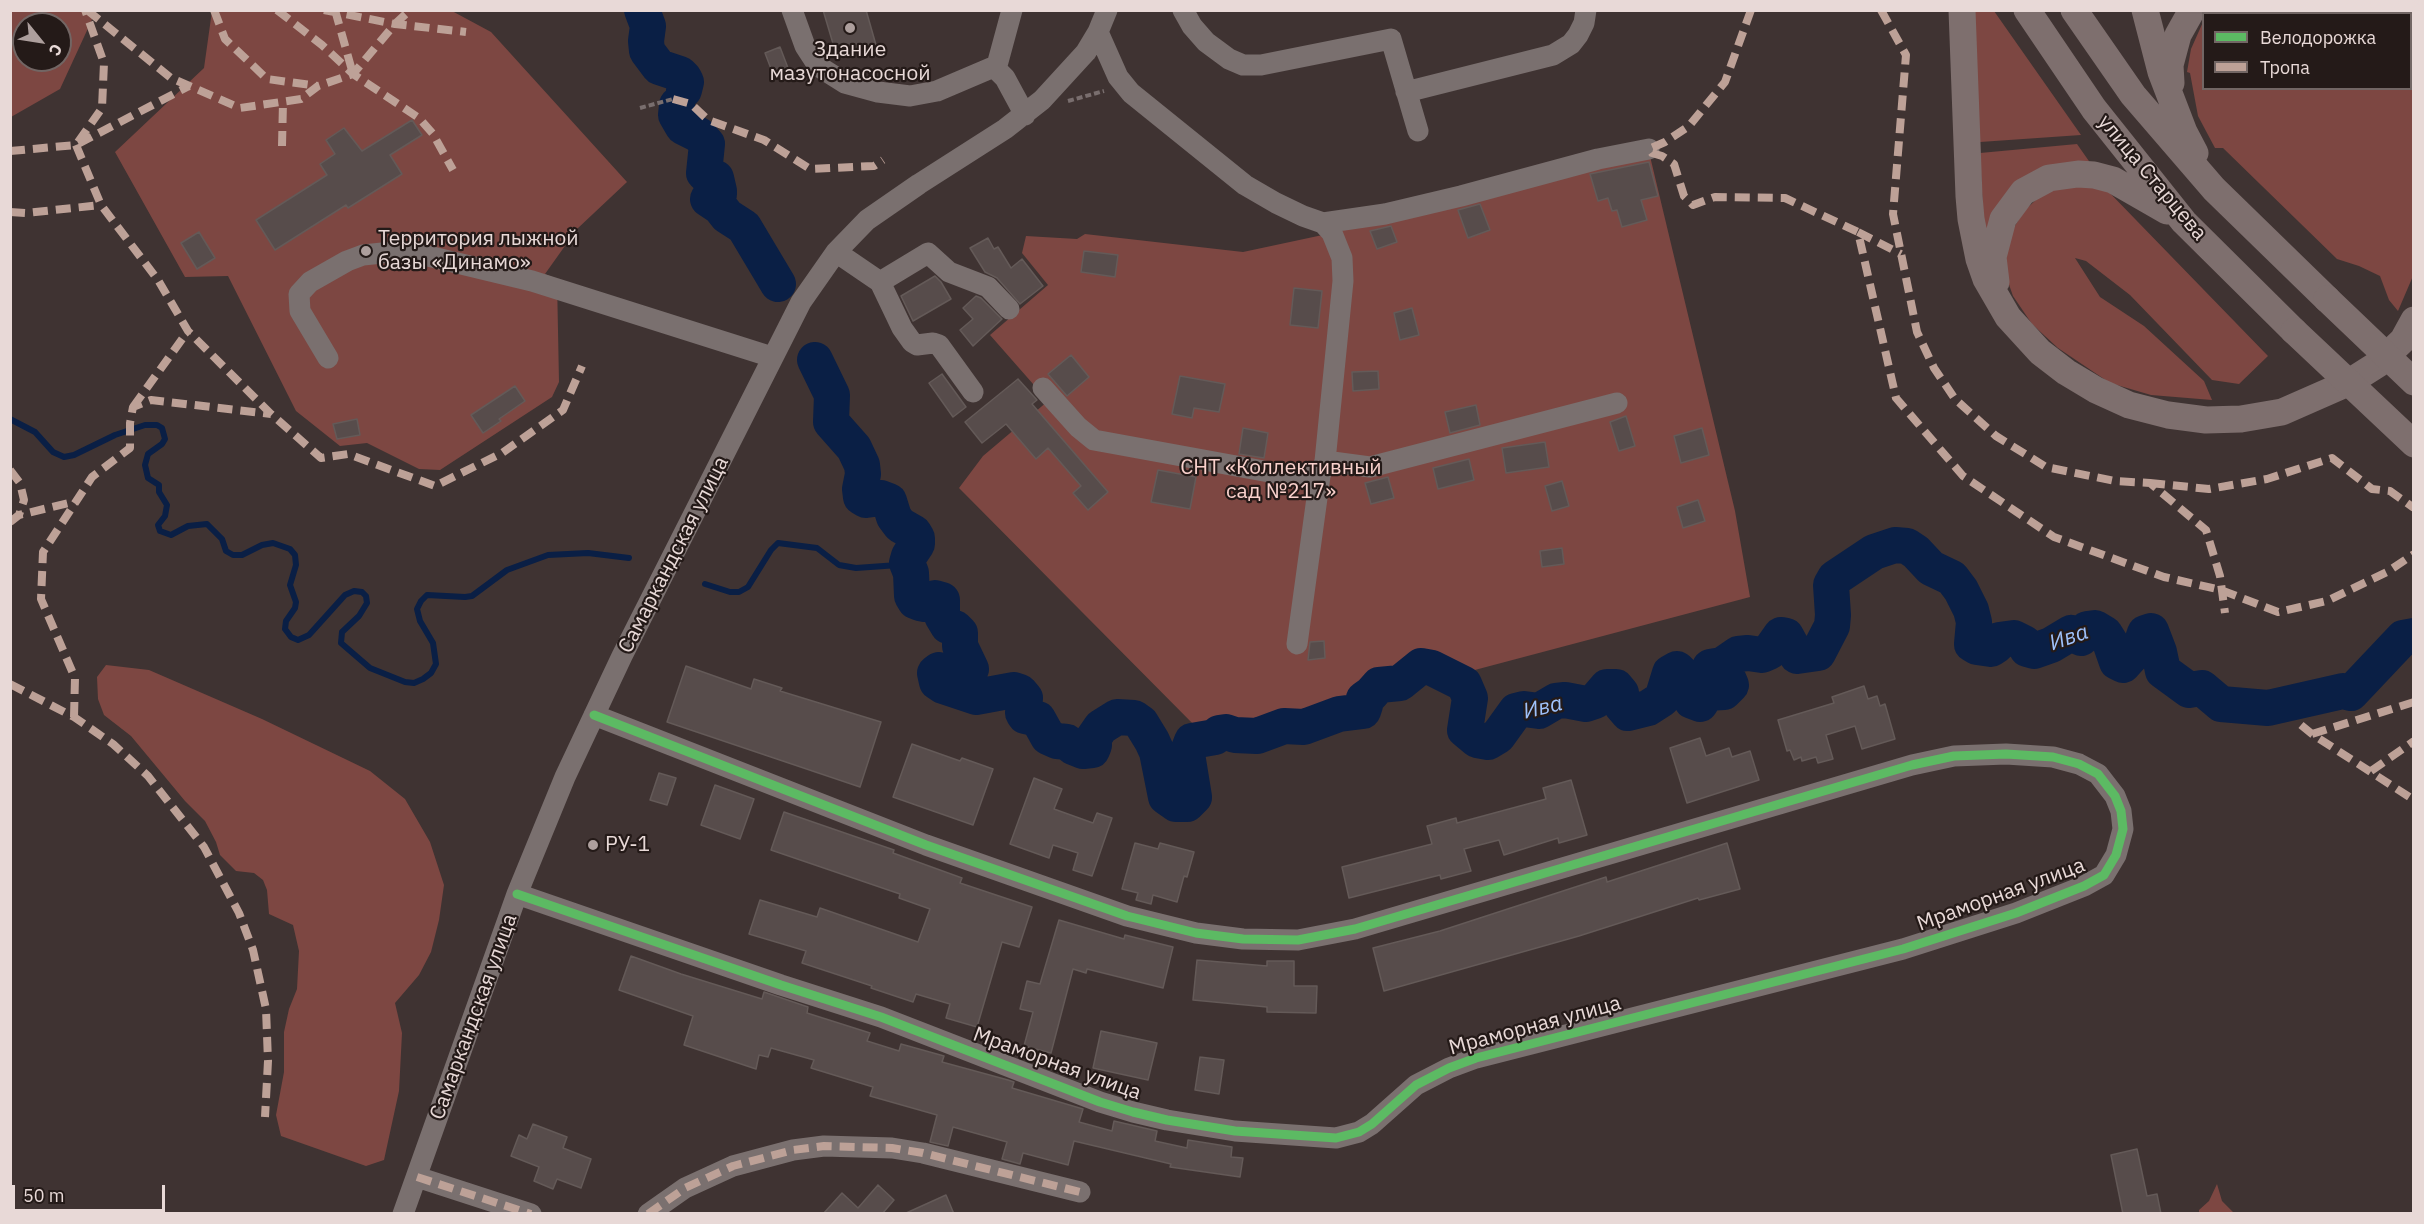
<!DOCTYPE html>
<html>
<head>
<meta charset="utf-8">
<style>
	body { margin:0 }
	#map { position:relative; width:2424px; height:1224px; overflow:hidden; background:#3f3332; font-family:"IBM Plex Sans",sans-serif }
	canvas { display:block }
	.frame { position:absolute; inset:0; border:12px solid #e8d9d7; pointer-events:none }
	.legend { position:absolute; left:2202px; top:12px; width:210px; height:78px; box-sizing:border-box; background:#241a18; border:2px solid #726664; margin:0; padding:8px 10px; list-style:none; font-size:18px; color:#e8d9d7 }
	.legend li { display:flex; align-items:center; gap:12px; height:30px }
	.legend b { width:30px; border:2px solid #726664 }
	.north { position:absolute; left:12px; top:12px; width:60px; height:60px; box-sizing:border-box; background:#241a18; border:2px solid #726664; border-radius:50%; rotate:120deg; font-size:16px; font-weight:700; line-height:24px; text-align:center; color:#e8d9d7 }
	.north::after { content:''; display:block; margin:auto; width:21px; height:27px; background:#ad9f9d; clip-path:polygon(50% 0,100% 100%,50% 72%,0 100%) }
	.scale { position:absolute; left:12px; top:1185px; width:153px; height:27px; box-sizing:border-box; border:3px solid #e8d9d7; border-top:0; padding-left:8px; font-size:18px; line-height:21px; white-space:nowrap; color:#e8d9d7; -webkit-text-stroke:4px #241a18; paint-order:stroke }
</style>
</head>
<body>
<div id="map">
<canvas width="2424" height="1224"></canvas>
<div class="frame"></div>
<ul class="legend">
<li><b style="height:8px;background:#5cba63"></b>Велодорожка</li>
<li><b style="height:8px;background:#bda197"></b>Тропа</li>
</ul>
<div class="north">С</div>
<div class="scale">50 m</div>
</div>
<script>
const g = document.querySelector('canvas').getContext('2d');
g.lineJoin = 'round';
function paint(path, color) { g.fillStyle = color; g.fill(path, 'evenodd'); }
const poly = rows => new Path2D(rows.map(r => 'M' + r).join(''));
function trace(path, color, width, dash) { g.strokeStyle = color; g.lineWidth = width; g.lineCap = dash ? 'butt' : 'round'; g.setLineDash(dash || []); g.stroke(path); }
function drawText(font, color, halo, rows, align = 'center') {
  g.font = font + ' "IBM Plex Sans",sans-serif'; g.lineWidth = 4.5; g.setLineDash([]); g.textBaseline = 'middle'; g.strokeStyle = halo; g.fillStyle = color; for (const [text, x, y, turn = 0] of rows) {
    g.save(); g.translate(x, y); g.rotate((+turn || 0) * Math.PI / 180); g.textAlign = isNaN(turn) ? turn : align; if (halo) g.strokeText(text, 0, 0); g.fillText(text, 0, 0); g.restore();
  }
}
const green = poly([
	[11,10,96,11,60,89,11,117],
	[24,24,60,24,60,60,24,60],
	[212,11,452,11,491,32,627,182,577,229,545,274,557,279,559,382,552,397,440,470,419,469,367,443,340,446,296,411,228,276,185,277,115,152,204,68],
	[1971,11,1994,11,2081,135,1980,142],
	[2212,11,2351,10,2355,13,2210,13],
	[2203,22,2204,88,2410,88,2411,55,2413,57,2413,276,2398,311,2389,300,2380,276,2359,266,2337,259,2223,148,2215,148,2198,116,2190,73,2187,72,2191,49],
	[2077,144,2091,164,2067,163,1988,233,1984,230,1980,153],
	[1649,152,1735,511,1750,597,1471,671,1203,734,959,488,983,456,1048,401,990,335,1048,285,1022,253,1026,236,1077,239,1085,234,1243,252,1332,233],
	[2081,184,2104,187,2268,356,2239,384,2212,380,2130,295,2086,261,2075,258,2100,297,2144,326,2204,381,2212,400,2151,395,2110,383,2058,348,2032,324,2013,296,2006,276,2004,256,2013,229,2024,211,2039,197,2053,189],
	[106,665,149,670,262,719,370,771,405,799,430,842,444,885,439,920,431,952,419,975,395,1003,402,1033,399,1091,384,1160,366,1166,281,1136,276,1115,284,1072,284,1032,289,1009,297,989,299,951,293,925,269,914,267,890,263,880,254,873,236,871,220,855,216,842,205,821,185,801,131,736,104,715,98,699,97,677],
	[2217,1184,2222,1201,2234,1213,2199,1213,2199,1210,2209,1201]
]);
const stream = poly([
	[10,419,35,432,53,452,64,457,74,455,115,435,145,425,157,425,162,428,165,439,162,444,148,454,145,465,148,478,159,485,159,492,167,505,165,516,158,525,160,531,171,535,188,526,207,524,222,539,226,551,233,555,242,555,262,545,273,543,290,549,295,555,296,565,290,585,296,602,295,608,286,621,285,629,291,637,298,640,309,635,345,595,354,591,362,592,366,596,367,603,359,616,342,632,341,643,370,668,405,682,414,683,423,679,431,673,436,664,433,643,420,621,417,609,421,601,427,595,465,597,472,596,507,570,548,555,588,553,629,558],
	[705,584,730,592,739,592,748,587,771,550,778,543,817,548,839,565,856,568,898,565,910,570]
]);
const river = poly([
	[642,10,648,26,646,41,647,51,659,67,680,74,684,78,686,82,684,90],
	[677,105,676,115,683,127,699,135,707,144,704,173,708,177,716,178,719,191,719,194,711,194,708,199,720,207,727,216,744,227,778,284],
	[815,360,832,395,831,422,854,448,862,465,863,474,860,489,861,497,866,500,881,498,889,501,894,517,900,525,914,533,917,538,917,544,909,556,907,563,911,573,912,596,915,601,920,603,925,604,935,598,942,600,942,616,948,626,955,628,960,633,960,646,971,669,960,676,939,670,935,673,937,682,943,686,976,697,1014,690,1020,692,1025,698,1023,713,1025,716,1038,719,1048,737,1057,741,1067,742,1073,747,1083,751,1092,750,1094,745,1092,740,1101,727,1117,717,1134,718,1141,723,1152,741,1157,752,1166,797,1176,804,1187,804,1194,797,1187,754,1192,741,1215,737,1219,733,1226,732,1235,735,1257,736,1284,726,1304,727,1339,714,1363,711,1365,705,1364,699,1371,694,1379,685,1400,683,1421,666,1432,668,1464,684,1470,698,1465,730,1477,740,1488,742,1498,736,1516,711,1524,709,1539,711,1556,701,1565,700,1586,704,1595,701,1607,687,1616,687,1621,693,1622,706,1628,713,1648,708,1662,699,1670,673,1677,669,1683,675,1692,701,1700,704,1707,693,1724,692,1731,685,1728,678,1725,675,1713,673,1710,667,1722,665,1738,654,1748,653,1762,655,1769,652,1781,635,1786,636,1797,656,1818,653,1832,626,1833,615,1831,585,1835,578,1874,552,1895,545,1907,546,1916,552,1931,568,1952,578,1961,590,1971,610,1974,622,1972,644,1977,647,1991,649,1997,645,1999,640,2014,638,2024,643,2027,649,2034,651,2051,645,2071,633,2081,638,2087,629,2095,628,2105,634,2110,642,2117,662,2123,665,2141,645,2145,633,2151,631,2159,652,2163,671,2189,690,2202,688,2221,704,2268,708,2343,691,2351,693,2403,638,2414,636]
]);
const building = poly([
	[823,10,866,10,876,45,837,57,823,10],
	[780,47,788,68,773,74,765,53,780,47],
	[412,120,422,135,390,155,402,174,348,208,346,205,275,250,256,220,327,175,320,164,335,154,326,140,344,128,362,151,412,120],
	[1649,162,1658,196,1641,200,1647,220,1622,227,1617,210,1612,211,1608,198,1598,201,1590,174,1649,162],
	[1480,204,1490,230,1468,238,1458,210,1480,204],
	[1391,226,1397,242,1377,249,1370,231,1391,226],
	[199,232,215,258,197,269,181,243,199,232],
	[988,238,994,249,998,247,1011,268,1022,259,1043,286,1020,304,997,278,985,272,970,248,988,238],
	[1084,251,1118,255,1115,277,1081,272,1084,251],
	[935,276,941,282,951,299,913,321,901,296,935,276],
	[1294,288,1322,291,1318,328,1290,325,1294,288],
	[976,296,981,298,1002,319,973,346,960,330,973,319,963,308,976,296],
	[1412,308,1419,335,1400,340,1394,313,1412,308],
	[1071,355,1089,377,1067,396,1048,374,1071,355],
	[1378,371,1379,389,1353,391,1352,372,1378,371],
	[942,374,966,407,953,417,929,383,942,374],
	[1180,376,1225,384,1219,412,1194,408,1192,418,1172,414,1180,376],
	[1018,379,1037,400,1032,404,1108,492,1088,510,1073,493,1081,486,1048,448,1036,459,1006,424,982,443,965,422,1018,379],
	[515,386,525,401,499,419,501,421,483,433,471,415,515,386],
	[1476,405,1480,425,1450,433,1445,412,1476,405],
	[1626,416,1635,446,1619,451,1610,422,1626,416],
	[357,419,360,435,337,439,333,424,357,419],
	[1243,428,1268,433,1264,458,1239,454,1243,428],
	[1702,428,1709,455,1681,463,1674,436,1702,428],
	[1545,442,1549,467,1506,473,1502,448,1545,442],
	[1469,459,1474,480,1438,489,1433,468,1469,459],
	[1158,470,1196,477,1190,509,1151,502,1158,470],
	[1388,477,1394,498,1371,504,1365,483,1388,477],
	[1562,481,1569,506,1552,511,1545,486,1562,481],
	[1698,500,1705,521,1683,528,1677,507,1698,500],
	[1562,548,1564,564,1542,567,1540,551,1562,548],
	[1324,641,1325,658,1308,660,1310,642,1324,641],
	[686,666,751,689,754,679,782,688,780,691,881,722,860,787,667,722,686,666],
	[1864,686,1868,699,1877,696,1880,706,1885,704,1895,739,1862,749,1855,726,1826,735,1833,759,1818,763,1816,757,1802,761,1801,757,1794,760,1790,750,1787,751,1778,720,1834,703,1832,697,1864,686],
	[1700,738,1706,756,1729,748,1732,757,1750,751,1759,780,1687,803,1670,748,1700,738],
	[912,744,960,761,962,758,993,769,973,825,893,797,912,744],
	[659,773,676,778,667,805,650,800,659,773],
	[1034,778,1062,789,1054,809,1093,823,1097,813,1112,818,1092,876,1073,870,1078,853,1053,845,1049,858,1010,844,1034,778],
	[1571,780,1587,835,1559,843,1558,838,1504,855,1499,840,1464,849,1471,871,1441,879,1440,875,1349,898,1342,867,1432,844,1427,826,1456,818,1457,823,1546,799,1543,788,1571,780],
	[715,785,754,799,740,839,701,825,715,785],
	[784,812,894,850,893,853,962,878,960,883,1032,907,1019,947,1002,942,977,1027,946,1018,950,1004,916,994,913,1002,871,988,872,986,802,963,806,951,749,934,760,900,817,917,820,908,918,942,930,909,899,898,900,894,771,850,784,812],
	[1135,843,1158,849,1160,843,1194,852,1187,877,1184,876,1177,902,1153,895,1151,904,1136,900,1138,893,1122,889,1135,843],
	[1727,843,1740,889,1699,900,1698,898,1579,936,1384,991,1373,948,1440,931,1606,877,1607,882,1727,843],
	[1059,920,1124,939,1125,935,1173,947,1163,988,1087,969,1086,973,1073,969,1051,1053,1024,1046,1033,1012,1020,1009,1027,981,1040,984,1059,920],
	[631,956,681,974,762,999,764,992,808,1007,807,1013,870,1033,867,1041,899,1051,901,1044,944,1056,942,1062,1008,1080,1014,1082,1012,1088,1083,1109,1079,1122,1112,1131,1114,1121,1157,1131,1155,1141,1187,1148,1188,1140,1232,1147,1231,1157,1243,1158,1240,1177,1170,1167,1171,1164,1074,1141,1068,1165,1023,1153,1020,1164,1002,1159,1007,1142,953,1127,948,1146,930,1142,937,1115,870,1096,873,1087,811,1068,814,1060,771,1048,768,1057,759,1055,756,1069,684,1045,693,1016,619,990,631,956],
	[1197,960,1267,966,1267,961,1294,961,1294,986,1317,986,1316,1013,1267,1012,1267,1007,1193,1000,1197,960],
	[1101,1031,1157,1043,1148,1080,1093,1068,1101,1031],
	[1200,1057,1224,1060,1219,1094,1195,1090,1200,1057],
	[533,1124,567,1137,563,1148,591,1159,581,1188,557,1179,553,1189,534,1181,539,1167,511,1156,519,1135,527,1139,533,1124],
	[2137,1149,2147,1196,2157,1194,2161,1214,2123,1214,2111,1155,2137,1149],
	[878,1185,894,1200,882,1214,823,1214,842,1193,858,1208,878,1185],
	[946,1195,954,1214,904,1214,946,1195]
]);
const path = poly([
	[2355,10,2359,14],
	[2410,51,2414,53],
	[1068,101,1104,91],
	[640,108,673,99]
]);
const minor = poly([
	[792,10,805,46,818,66,845,83,878,92,910,96,937,91,991,68,996,69,1005,78,1025,115],
	[1183,10,1192,26,1206,42,1229,59,1243,65,1261,65,1391,39,1418,131],
	[1098,32,1118,77,1131,93,1245,185,1276,203,1303,216,1323,223,1332,233,1342,258,1343,281,1325,461,1320,476,1297,644],
	[996,69,1012,10],
	[1406,92,1553,55,1571,44,1578,35,1584,23,1586,10],
	[1323,223,1385,214,1461,196,1598,159,1649,149],
	[836,252,880,282,902,328,912,342,917,345,933,343,939,345,973,392],
	[880,282,928,253,949,272,988,287,1009,309],
	[328,358,300,311,299,294,310,282,347,261,363,255,392,252,428,256,532,281,772,357],
	[1043,388,1078,427,1094,440,1280,474,1320,476],
	[1325,461,1370,467,1617,403],
	[517,894,781,985,881,1017,1100,1102,1133,1112,1167,1120,1235,1131,1336,1138,1359,1132,1372,1124,1416,1085,1449,1068,1476,1058,1903,949,2016,913,2084,886,2104,875,2116,855,2123,829,2121,811,2115,796,2098,774,2079,764,2053,757,2006,754,1954,756,1912,765,1355,929,1298,940,1243,939,1196,933,1127,916,926,845,594,715],
	[417,1177,531,1214],
	[403,1214,517,894,565,777,622,656,801,302,836,252,867,220,919,184,1005,129,1042,100,1086,52,1098,32,1107,10],
	[648,1214,685,1188,733,1166,793,1150,824,1146,892,1148,923,1153,1080,1192]
]);
const major = poly([
	[1962,10,1969,196,1971,219,1979,259,1986,279,2008,317,2040,352,2066,372,2096,390,2129,405,2168,415,2206,420,2241,419,2282,412,2348,383,2378,364,2403,340,2414,320],
	[2027,10,2094,109,2184,222,2294,331],
	[2074,10,2133,95,2214,189,2327,299],
	[2145,10,2161,72,2184,132,2195,153],
	[2171,83,2170,65,2178,35,2192,10],
	[1996,282,1993,257,2003,219,2023,192,2049,178,2078,174,2094,175,2113,180,2167,211]
]);
const majorBridge = poly([
	[2327,299,2414,382],
	[2294,331,2414,444]
]);
const quiet = poly([
	[87,10,171,78,240,108,301,99,318,86,353,74,395,24,410,10],
	[214,10,225,39,267,79,318,86],
	[277,10,322,45,353,74,419,118,433,134,453,170],
	[324,10,395,24,466,32],
	[335,10,353,74],
	[1751,10,1725,82,1689,126,1665,142,1649,149,1652,153,1662,156,1674,164,1684,196,1693,205,1715,197,1785,198,1858,232,1896,398,1963,476,2054,537,2164,577,2221,590,2278,612,2327,601,2387,572,2414,554],
	[1881,10,1906,55,1893,214,1917,332,1934,368,1955,399,1996,436,2046,467,2115,481,2150,483,2206,530,2220,576,2225,613],
	[673,99,691,104,708,120,764,140,810,169,874,166,883,160],
	[78,142,102,108,104,63,85,10],
	[76,145,101,205,158,280,188,331,271,414,321,458,348,454,435,486,502,453,563,410,582,366],
	[282,146,283,102],
	[10,151,76,145,189,86],
	[10,212,26,213,101,205],
	[1858,232,1901,254],
	[133,407,188,331],
	[10,470,20,483,24,500,19,515],
	[2150,483,2209,489,2267,479,2332,458,2372,489,2390,491,2414,508],
	[10,522,19,515,77,501],
	[10,684,74,717,113,744,148,776,204,847,239,913,253,950,266,1009,268,1061,265,1117],
	[74,717,75,678,41,599,43,552,92,477,130,448,130,423,133,407,151,400,271,414],
	[2301,725,2312,734,2414,800],
	[2312,734,2414,702],
	[2371,771,2414,741],
	[417,1177,531,1214],
	[648,1214,685,1188,733,1166,793,1150,824,1146,892,1148,923,1153,1080,1192]
]);
const cycleway = poly([
	[517,894,781,985,881,1017,1100,1102,1133,1112,1167,1120,1235,1131,1336,1138,1359,1132,1372,1124,1416,1085,1449,1068,1476,1058,1903,949,2016,913,2084,886,2104,875,2116,855,2123,829,2121,811,2115,796,2098,774,2079,764,2053,757,2006,754,1954,756,1912,765,1355,929,1298,940,1243,939,1196,933,1127,916,926,845,594,715]
]);
const markers = [
	[850,28,6,"#ad9f9d"],
	[366,251,6,"#ad9f9d"],
	[593,845,6,"#ad9f9d"]
];
const poiNames = [
	["Здание",850,50,"center"],
	["мазутонасосной",850,74,"center"],
	["Территория лыжной",378,239],
	["базы «Динамо»",378,263],
	["РУ-1",605,845]
];
const streetNames = [
	["улица Старцева",2152,178,50],
	["Самаркандская улица",674,555,-63],
	["Мраморная улица",2001,895,-20],
	["Самаркандская улица",474,1017,-70],
	["Мраморная улица",1535,1026,-15],
	["Мраморная улица",1057,1064,20]
];
const parkNames = [
	["СНТ «Коллективный",1281,468],
	["сад №217»",1281,492]
];
const waterNames = [
	["Ива",2069,638,-19],
	["Ива",1543,708,-13]
];
paint(green, '#7d4742');
trace(stream, '#0a1f45', 6);
trace(river, '#0a1f45', 36);
paint(building, '#574c4b');
trace(building, '#645a58', 1.5);
trace(path, '#796e6e', 4, [6, 3]);
trace(minor, '#7a706f', 21);
trace(major, '#7e6f6e', 27);
trace(majorBridge, '#7e6f6e', 27);
trace(quiet, '#bda197', 8, [15, 8]);
trace(cycleway, '#5cba63', 9);
for (const [x, y, r, color] of markers) { const dot = new Path2D(); dot.arc(x, y, r, 0, 2 * Math.PI); g.fillStyle = color; g.fill(dot); trace(dot, '#241a18', 2); }
drawText('21px', '#e8d9d7', '#241a18', poiNames, 'left');
drawText('21px', '#e8d9d7', '#241a18', streetNames);
drawText('21px', '#f9d1cc', '#241a18', parkNames);
drawText('italic 22px', '#9fc2fc', '#241a18', waterNames);
</script>
</body>
</html>
